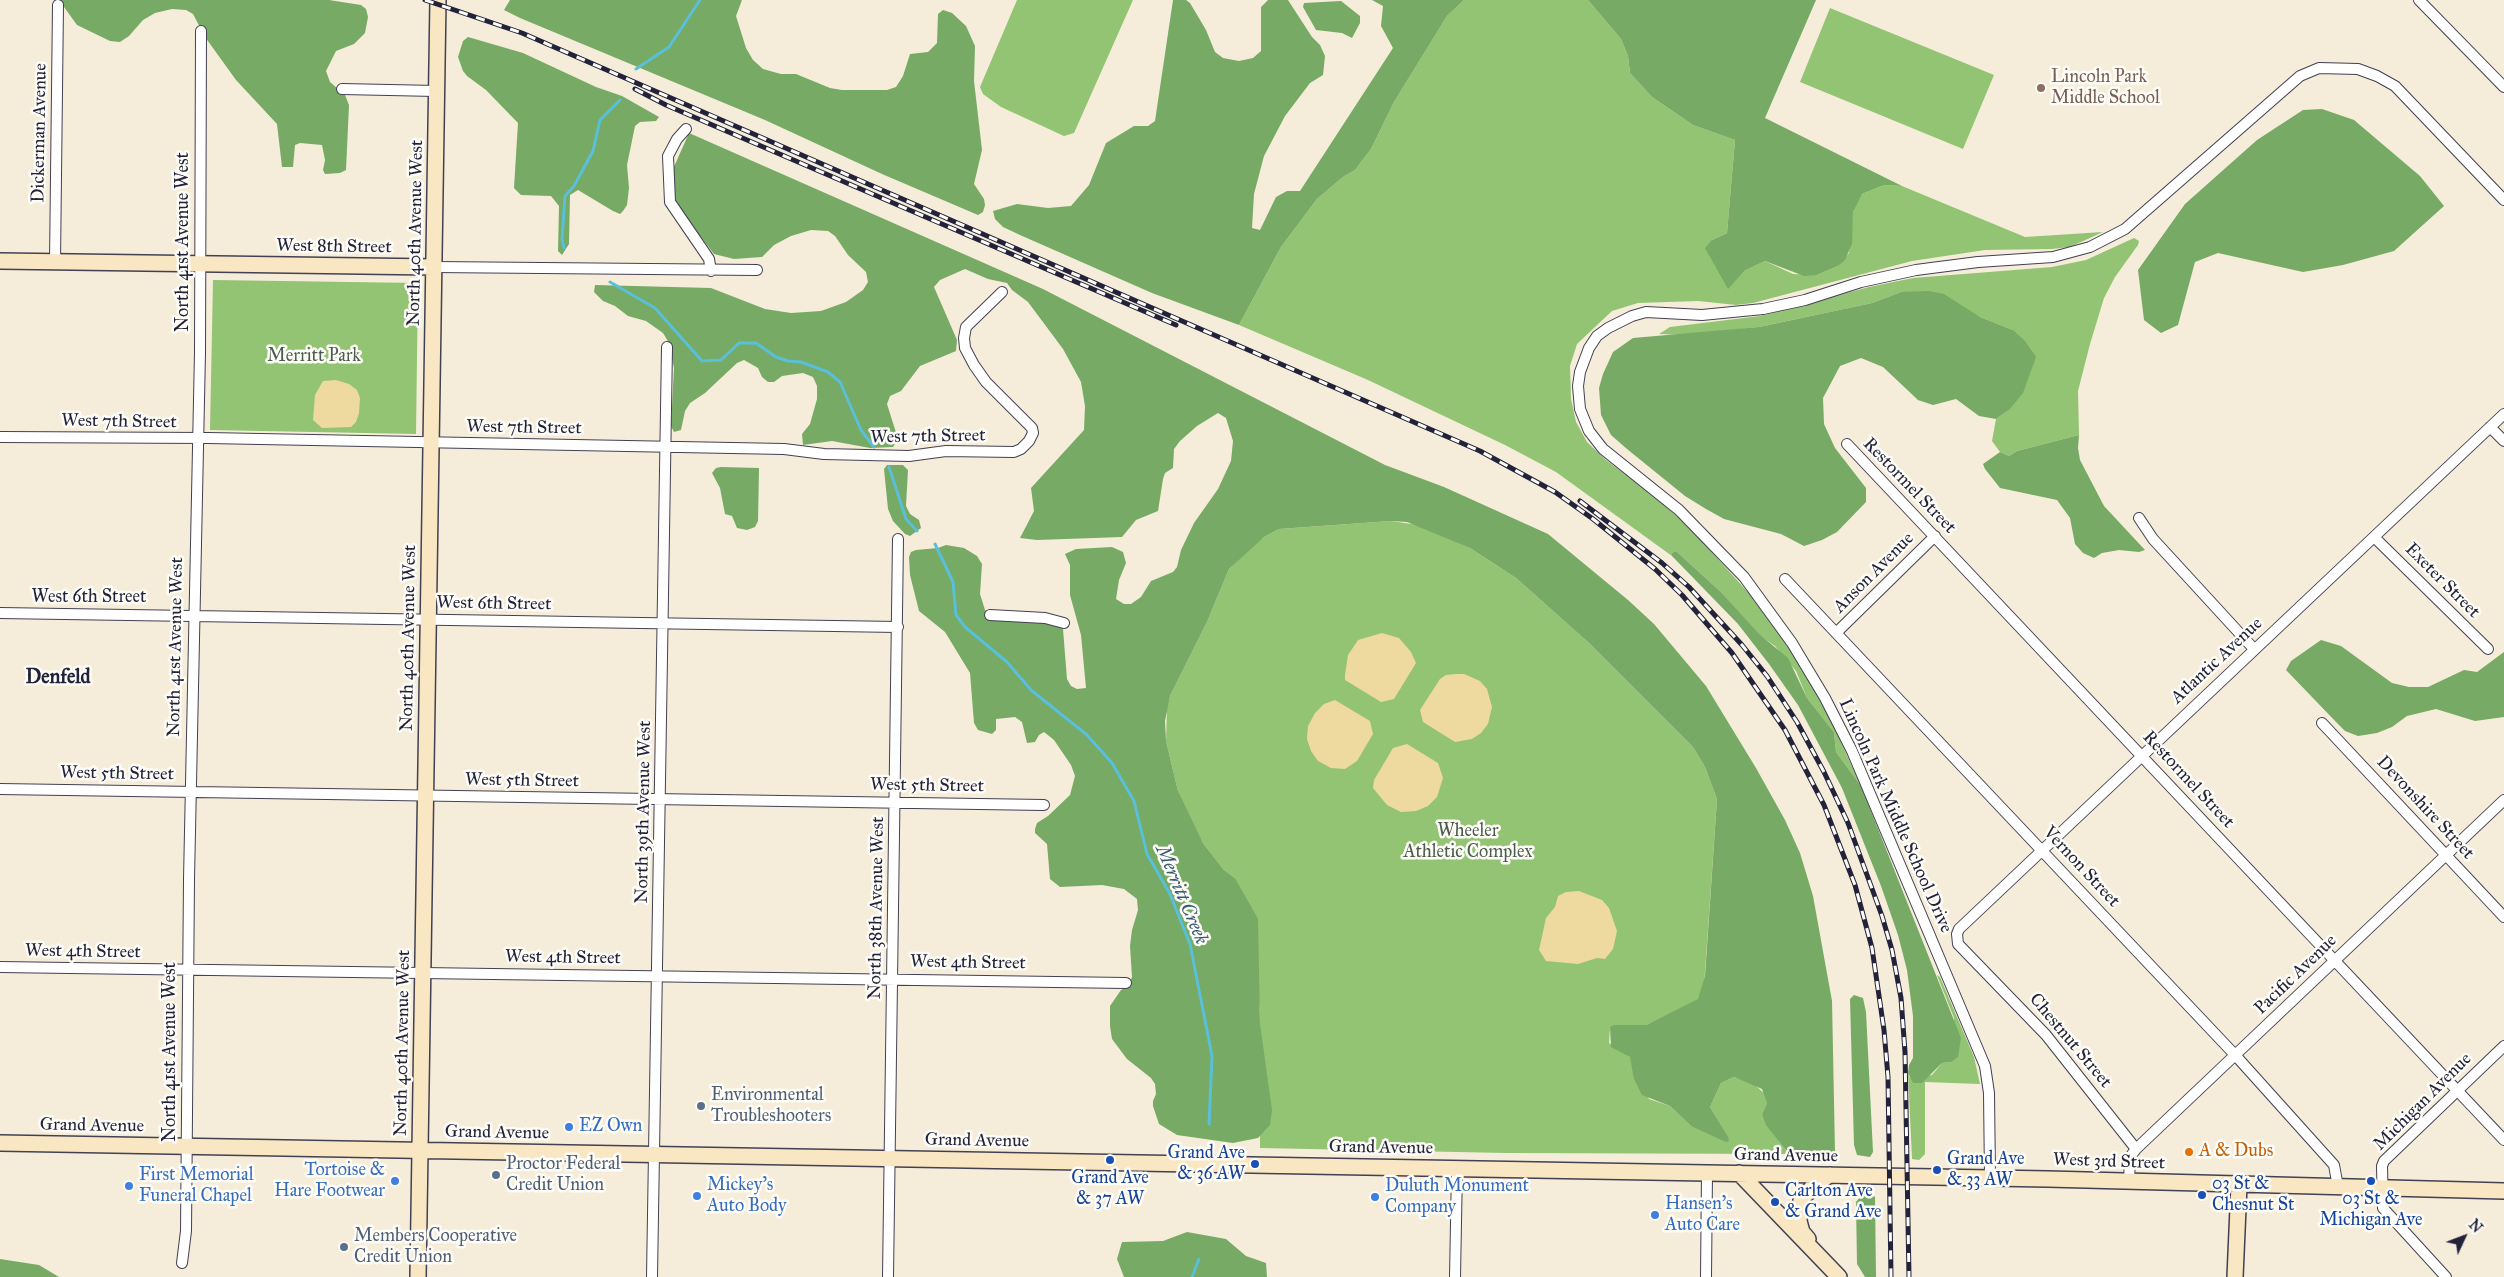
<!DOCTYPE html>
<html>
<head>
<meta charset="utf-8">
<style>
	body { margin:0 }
	#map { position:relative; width:2504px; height:1277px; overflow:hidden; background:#f5edd9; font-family:"IM FELL Great Primer",serif }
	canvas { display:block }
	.north { position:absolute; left:2439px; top:1212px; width:50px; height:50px; -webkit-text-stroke:4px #fdfcf7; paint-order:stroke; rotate:47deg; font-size:14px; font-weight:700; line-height:20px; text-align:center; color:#22223b }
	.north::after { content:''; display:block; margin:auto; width:18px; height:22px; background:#22223b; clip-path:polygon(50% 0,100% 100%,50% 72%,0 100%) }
</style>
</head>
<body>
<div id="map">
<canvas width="2504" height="1277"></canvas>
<div class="north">N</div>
</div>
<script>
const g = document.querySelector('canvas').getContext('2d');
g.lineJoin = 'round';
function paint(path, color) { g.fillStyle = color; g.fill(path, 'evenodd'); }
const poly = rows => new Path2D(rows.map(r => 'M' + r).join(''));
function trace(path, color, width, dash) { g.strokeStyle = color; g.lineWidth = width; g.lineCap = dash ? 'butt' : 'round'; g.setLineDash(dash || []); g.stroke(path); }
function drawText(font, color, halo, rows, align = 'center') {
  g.font = font + ' "IM FELL Great Primer",serif'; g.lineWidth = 5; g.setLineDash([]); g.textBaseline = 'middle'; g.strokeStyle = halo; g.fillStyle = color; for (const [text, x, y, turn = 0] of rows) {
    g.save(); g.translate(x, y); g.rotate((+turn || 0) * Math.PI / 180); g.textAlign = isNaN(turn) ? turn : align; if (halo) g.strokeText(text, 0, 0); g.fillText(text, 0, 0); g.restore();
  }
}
const green = poly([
	[1017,0,1133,0,1074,133,1064,136,1001,107,983,94,980,87],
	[1464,0,1588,0,1621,39,1628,56,1630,73,1652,97,1693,125,1735,140,1727,233,1712,240,1744,271,1765,261,1793,274,1817,275,1838,266,1849,253,1853,212,1856,203,1862,194,1884,185,1902,186,2025,237,2103,232,2070,247,2052,249,1985,250,1912,261,1753,303,1736,305,1698,301,1638,303,1612,311,1577,344,1570,366,1571,399,1576,422,1587,442,1606,460,1649,492,1688,526,1755,600,1802,667,1830,718,1861,786,1836,752,1834,732,1807,698,1796,671,1775,646,1759,635,1721,592,1676,551,1672,553,1672,556,1556,472,1505,445,1368,380,1239,325,1281,247,1317,199,1343,177,1355,170,1371,149,1394,102,1447,16],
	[1830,8,1994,75,1963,149,1800,82],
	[2134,238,2139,241,2138,245,2115,277,2104,298,2090,344,2078,391,2079,435,2017,451,2009,456,2000,452,1992,441,1996,419,2009,410,2013,330,1980,317,1901,292,1872,303,1759,327,1684,335,1659,334,1670,327,1760,316,1869,287,1913,278,2052,267,2086,260],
	[213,280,418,283,416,434,210,430],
	[1391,521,1418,525,1470,548,1516,578,1589,643,1693,747,1705,767,1717,799,1704,986,1698,1000,1646,1025,1610,1028,1609,1043,1630,1057,1649,1099,1670,1106,1691,1126,1728,1136,1710,1107,1721,1083,1734,1077,1755,1085,1766,1095,1767,1103,1762,1114,1786,1150,1794,1154,1506,1153,1260,1148,1260,1010,1245,898,1235,878,1224,870,1203,843,1186,812,1178,791,1166,741,1167,708,1170,696,1207,622,1229,569,1248,550,1264,537,1279,529],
	[1937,975,1940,977,1974,1057,1980,1084,1925,1082,1925,1154,1919,1160,1912,1159,1908,1073,1910,1078,1932,1075,1942,1063,1951,1062,1954,1018]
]);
const forest = poly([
	[59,0,329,0,361,5,366,9,368,17,365,33,354,44,336,51,326,71,330,82,345,95,349,105,346,170,340,173,325,174,323,170,325,160,322,145,300,143,295,145,293,167,282,167,277,124,236,80,205,37,193,14,186,10,172,9,155,13,143,20,129,36,120,42,110,41,77,25],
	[510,0,742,0,736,16,746,48,753,60,763,69,781,74,796,74,830,88,842,90,887,90,896,87,903,76,910,54,928,52,937,43,938,14,943,10,952,13,966,26,975,46,974,81,982,150,974,184,984,199,985,205,983,212,978,215,882,174,765,120,520,18,504,10],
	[1173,0,1186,0,1190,3,1206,30,1215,52,1223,58,1239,61,1253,58,1261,51,1261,7,1268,0,1288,0,1312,37,1320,45,1325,56,1323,75,1310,83,1285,116,1264,156,1254,194,1252,228,1260,230,1276,197,1287,191,1300,191,1393,48,1381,26,1383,6,1372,0,1464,0,1447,16,1394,102,1371,149,1355,170,1343,177,1317,199,1281,247,1239,325,1152,293,1020,235,1003,227,995,219,993,211,1017,204,1048,208,1071,206,1089,185,1106,143,1134,126,1148,126,1155,121],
	[1588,0,1816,0,1765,118,1902,186,1884,185,1862,194,1853,212,1852,244,1845,260,1838,266,1817,275,1804,276,1765,261,1744,271,1728,289,1705,248,1712,240,1727,233,1735,140,1693,125,1652,97,1630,73,1628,56,1621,39],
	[1341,1,1360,16,1360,23,1352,38,1342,33,1316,30,1303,7,1304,3],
	[468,37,523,53,596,87,622,96,659,117,656,121,640,122,635,126,627,165,629,188,627,205,623,211,620,214,613,211,578,190,570,195,569,244,562,255,558,251,559,206,551,196,521,195,514,188,518,123,486,90,467,76,463,71,458,57,463,41],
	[2322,109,2354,120,2420,176,2444,206,2394,251,2343,265,2303,272,2218,253,2195,262,2178,325,2161,333,2144,320,2138,270,2185,204,2257,140,2303,110],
	[689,133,1043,289,1385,465,1444,487,1548,534,1628,600,1654,624,1706,686,1756,768,1785,820,1800,853,1813,896,1832,1001,1835,1152,1830,1156,1804,1155,1794,1154,1786,1150,1766,1125,1762,1114,1767,1103,1762,1089,1734,1077,1721,1083,1710,1107,1728,1136,1729,1141,1726,1142,1691,1126,1670,1106,1642,1095,1634,1079,1630,1057,1611,1047,1610,1027,1614,1025,1646,1025,1698,999,1705,976,1717,799,1705,767,1693,747,1589,643,1516,578,1470,548,1407,522,1391,521,1279,529,1264,537,1229,569,1207,622,1170,696,1165,721,1166,741,1178,791,1203,843,1224,870,1235,878,1258,919,1260,1024,1272,1110,1270,1125,1258,1138,1233,1143,1177,1135,1159,1124,1153,1106,1153,1101,1156,1094,1155,1084,1151,1078,1127,1059,1112,1039,1110,1026,1110,1006,1121,990,1128,986,1132,977,1130,946,1132,930,1138,910,1137,899,1124,889,1102,885,1060,887,1050,879,1047,844,1035,833,1035,829,1037,823,1048,816,1070,795,1075,776,1071,765,1054,740,1044,732,1039,735,1035,742,1027,743,1022,722,1015,717,996,719,996,730,992,734,978,730,974,723,970,673,945,632,919,611,910,575,909,557,911,552,916,550,938,548,946,545,964,548,977,556,982,564,980,594,985,610,991,617,1052,621,1063,629,1067,679,1071,686,1077,689,1086,688,1081,635,1070,595,1070,565,1065,554,1076,549,1112,547,1123,552,1126,563,1119,580,1116,599,1124,604,1131,604,1141,597,1151,581,1173,572,1177,567,1181,550,1194,523,1218,489,1231,461,1233,441,1226,418,1218,413,1197,426,1180,441,1174,449,1173,468,1165,473,1163,479,1158,511,1136,520,1122,537,1037,540,1020,538,1034,511,1031,488,1084,430,1085,406,1081,382,1063,349,1028,302,1012,290,1007,283,988,279,965,269,940,280,934,287,957,340,956,351,920,366,901,391,890,396,887,404,898,439,893,447,870,448,832,441,803,445,802,434,810,424,817,399,817,386,813,377,803,373,782,376,774,382,768,382,762,377,758,368,744,360,737,363,705,393,690,403,685,411,681,430,674,432,671,426,674,368,669,343,663,333,646,321,628,316,615,306,603,301,594,292,595,285,711,288,765,309,791,313,821,311,846,302,863,290,868,282,866,272,848,255,835,236,828,231,811,230,791,236,774,245,762,257,734,259,714,254,678,207,674,194,673,169],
	[1929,291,1944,294,1980,317,2013,330,2025,341,2036,357,2023,393,2009,410,1996,419,1979,416,1956,399,1933,405,1918,400,1883,367,1861,358,1840,366,1823,398,1824,424,1835,448,1866,488,1866,502,1837,532,1822,540,1804,546,1781,534,1724,519,1706,509,1685,496,1627,449,1611,435,1601,415,1599,388,1603,374,1613,352,1633,338,1759,327,1872,303,1901,292],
	[2079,435,2078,448,2080,460,2104,506,2145,550,2139,552,2119,550,2102,553,2094,558,2083,553,2075,544,2070,518,2057,500,2000,488,1985,469,1983,464,2000,452,2009,456,2017,451],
	[887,465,903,465,908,470,906,506,910,514,919,520,921,528,910,536,905,534,893,521,888,509,884,469],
	[721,467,759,468,758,521,755,527,747,530,737,528,732,516,725,514,720,488,712,473,716,468],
	[1676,551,1721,592,1759,634,1788,658,1807,698,1834,732,1836,752,1861,786,1961,1038,1958,1057,1951,1062,1942,1063,1922,1083,1913,1083,1908,1073,1909,1065,1913,1058,1913,1016,1907,970,1898,935,1881,886,1842,788,1798,705,1769,664,1738,624,1672,556,1672,553],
	[2321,640,2341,646,2392,683,2409,687,2428,687,2464,670,2477,672,2504,652,2504,717,2475,721,2436,709,2407,716,2392,727,2377,733,2358,736,2345,731,2337,723,2286,670,2291,661],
	[1854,995,1863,998,1866,1012,1873,1152,1870,1157,1857,1155,1854,1145,1850,999],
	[1872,1195,1875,1197,1876,1277,1865,1277,1857,1264,1856,1202,1861,1196],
	[1187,1232,1226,1239,1246,1256,1266,1263,1267,1277,1124,1277,1117,1259,1122,1242,1163,1241],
	[0,1259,39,1265,59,1277,0,1277]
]);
const sand = poly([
	[336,380,349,384,357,390,360,398,359,413,356,422,351,427,322,428,313,420,315,395,323,381],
	[1382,633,1399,638,1411,652,1416,663,1394,699,1381,702,1345,680,1345,675,1348,655,1358,640],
	[1456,674,1464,674,1480,681,1487,689,1492,707,1488,724,1481,733,1472,739,1455,742,1423,722,1420,710,1440,679,1446,675],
	[1335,700,1370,721,1373,734,1357,761,1345,769,1331,768,1318,761,1311,751,1307,739,1308,726,1315,713,1324,704],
	[1407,744,1438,763,1443,778,1437,797,1428,806,1416,811,1401,812,1387,805,1373,788,1374,780,1393,748],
	[1579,891,1602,900,1609,908,1617,931,1613,949,1605,959,1597,958,1578,964,1546,961,1539,950,1546,918,1555,907,1558,896,1566,892]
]);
const stream = poly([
	[636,69,669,47,700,0],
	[564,248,562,239,565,196,574,186,593,151,600,120,620,100],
	[610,282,655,308,702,361,721,360,739,343,756,343,776,357,788,361,801,362,828,372,840,382,861,430,874,447],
	[889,467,906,519,917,531],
	[935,544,953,582,956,615,965,627,1007,662,1031,690,1087,735,1112,763,1134,801,1147,854,1170,894,1190,944,1212,1056,1209,1124],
	[1192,1277,1199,1259]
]);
const street = poly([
	[2419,0,2504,87],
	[342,89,436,91],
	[686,129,677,139,668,156,670,202,709,259,711,271],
	[55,262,58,5],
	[434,267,757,270],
	[2490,427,2504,441],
	[0,437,208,438,784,449,824,454,909,456,946,451,1014,452,1021,449,1029,441,1033,433,1032,428,986,382,974,365,965,348,964,338,966,327,1002,292],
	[1847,444,2504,1140],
	[2139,518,2153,539,2254,649],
	[2374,537,2488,649],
	[1785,579,2236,1056,2334,1165,2338,1187],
	[0,613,898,627],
	[990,615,1045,618,1064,623],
	[1836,633,1935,536],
	[2322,723,2504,917],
	[0,789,1044,805],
	[0,967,1126,983],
	[2136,1149,2046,1035,1958,944,1957,934,1959,929,2504,414],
	[1990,1178,1989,1093,1985,1066,1852,751,1825,698,1792,643,1744,577,1679,510,1603,449,1589,431,1580,409,1578,386,1580,372,1589,348,1597,336,1608,328,1632,316,1646,312,1702,315,1763,309,1805,300,1861,282,1916,270,1978,262,2053,257,2090,247,2125,229,2300,76,2319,68,2358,69,2377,76,2395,86,2504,200],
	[2129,1182,2130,1157,2136,1149,2504,800],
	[182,1263,186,1231,189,879,200,352,201,31],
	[652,1277,667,347],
	[888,1277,898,539],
	[1455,1277,1457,1168],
	[1706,1277,1707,1173],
	[2446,1277,2383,1208,2382,1166,2384,1161,2504,1046]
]);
const secondary = poly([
	[0,261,434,267],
	[0,1143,2048,1179,2504,1191],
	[1739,1173,1839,1277],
	[1808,1239,1802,1232,1799,1221,1801,1200,1816,1183,1830,1175],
	[418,1277,438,0],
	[2235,1277,2239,1185]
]);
const rail = poly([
	[425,0,522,33,1480,451,1555,492,1593,519,1655,569,1682,595,1732,653,1785,730,1824,805,1855,885,1872,948,1884,1030,1888,1077,1891,1277],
	[635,89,666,105,1176,325],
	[1580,501,1662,563,1689,587,1742,645,1767,676,1797,722,1824,772,1848,823,1882,916,1892,950,1901,998,1905,1052,1909,1277]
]);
const markers = [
	[2041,88,5,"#8d6e63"],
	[701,1106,5,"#5c6f8a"],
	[569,1127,5,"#3f7fe0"],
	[2189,1152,5,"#e8710a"],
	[1110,1160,5,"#1a4fb4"],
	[1255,1164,5,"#1a4fb4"],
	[1937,1170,5,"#1a4fb4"],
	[496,1175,5,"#5c6f8a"],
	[395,1181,5,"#3f7fe0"],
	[2371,1181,5,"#1a4fb4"],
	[129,1186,5,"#3f7fe0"],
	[2202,1195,5,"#1a4fb4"],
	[697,1196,5,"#3f7fe0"],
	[1375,1197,5,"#3f7fe0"],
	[1775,1202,5,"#1a4fb4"],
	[1655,1215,5,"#3f7fe0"],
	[344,1247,5,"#5c6f8a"]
];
const educationNames = [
	["Lincoln Park",2051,78],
	["Middle School",2051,99]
];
const streetNames = [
	["Dickerman Avenue",40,133,-89],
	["North 40th Avenue West",416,233,-89],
	["North 41st Avenue West",184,242,-90],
	["West 8th Street",334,247,1],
	["West 7th Street",119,422,1],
	["West 7th Street",524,428,1],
	["West 7th Street",928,437,-1],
	["Restormel Street",1909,486,46],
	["Anson Avenue",1874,573,-45],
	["Exeter Street",2442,581,45],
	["West 6th Street",89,598],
	["West 6th Street",494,604,1],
	["North 40th Avenue West",409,638,-89],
	["North 41st Avenue West",176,647,-89],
	["Atlantic Avenue",2217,661,-43],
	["West 5th Street",117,774,1],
	["Restormel Street",2188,780,47],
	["West 5th Street",522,781,1],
	["West 5th Street",927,786,1],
	["Devonshire Street",2425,808,47],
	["North 39th Avenue West",644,812,-89],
	["Lincoln Park Middle School Drive",1895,816,66],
	["Vernon Street",2081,867,47],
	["North 38th Avenue West",877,908,-89],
	["West 4th Street",83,952,1],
	["West 4th Street",563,958,1],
	["West 4th Street",968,963,1],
	["Pacific Avenue",2296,975,-44],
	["Chestnut Street",2070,1041,50],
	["North 40th Avenue West",403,1043,-89],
	["North 41st Avenue West",171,1052,-90],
	["Michigan Avenue",2423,1102,-45],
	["Grand Avenue",92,1126,1],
	["Grand Avenue",497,1133,1],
	["Grand Avenue",977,1141,1],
	["Grand Avenue",1381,1148,1],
	["Grand Avenue",1786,1156,1],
	["West 3rd Street",2109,1162,2]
];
const parkNames = [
	["Merritt Park",314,357],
	["Wheeler",1468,832],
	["Athletic Complex",1468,853]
];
const serviceNames = [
	["Environmental",711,1096],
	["Troubleshooters",711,1117],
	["Proctor Federal",506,1165],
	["Credit Union",506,1186],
	["Members Cooperative",354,1237],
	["Credit Union",354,1258]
];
const shopNames = [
	["EZ Own",579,1127],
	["Tortoise &",385,1171,"right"],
	["Hare Footwear",385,1192,"right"],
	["First Memorial",139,1176],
	["Funeral Chapel",139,1197],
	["Mickey's",707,1186],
	["Auto Body",707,1207],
	["Duluth Monument",1385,1187],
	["Company",1385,1208],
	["Hansen's",1665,1205],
	["Auto Care",1665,1226]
];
const foodNames = [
	["A & Dubs",2199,1152]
];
const transitNames = [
	["Grand Ave",1245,1154,"right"],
	["& 36 AW",1245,1175,"right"],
	["Grand Ave",1947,1160],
	["& 33 AW",1947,1181],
	["Grand Ave",1110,1179,"center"],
	["& 37 AW",1110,1200,"center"],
	["03 St &",2212,1185],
	["Chesnut St",2212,1206],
	["Carlton Ave",1785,1192],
	["& Grand Ave",1785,1213],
	["03 St &",2371,1200,"center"],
	["Michigan Ave",2371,1221,"center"]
];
const waterNames = [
	["Merritt Creek",1181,895,67]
];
const quarterNames = [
	["Denfeld",58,678]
];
paint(green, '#93c473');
paint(forest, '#76aa65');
paint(sand, '#eeda9e');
trace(stream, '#5abfd8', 3);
trace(street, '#424053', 12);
trace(secondary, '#424053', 18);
trace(street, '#fff', 10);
trace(secondary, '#f9e7c3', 15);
trace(rail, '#22223b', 5);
trace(rail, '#fdfcf7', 3, [9]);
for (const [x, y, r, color] of markers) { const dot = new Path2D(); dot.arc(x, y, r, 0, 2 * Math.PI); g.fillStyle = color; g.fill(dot); trace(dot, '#fdfcf7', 2); }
drawText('18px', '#785e54', '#fdfcf7', educationNames, 'left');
drawText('18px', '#22223b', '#fdfcf7', streetNames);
drawText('18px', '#4a5b4f', '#fdfcf7', parkNames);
drawText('18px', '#4e5e75', '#fdfcf7', serviceNames, 'left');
drawText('18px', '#366cbe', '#fdfcf7', shopNames, 'left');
drawText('18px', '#c56008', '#fdfcf7', foodNames, 'left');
drawText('18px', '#164399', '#fdfcf7', transitNames, 'left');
drawText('italic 19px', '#365972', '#fdfcf7', waterNames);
drawText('bold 20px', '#22223b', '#fdfcf7', quarterNames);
</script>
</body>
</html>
